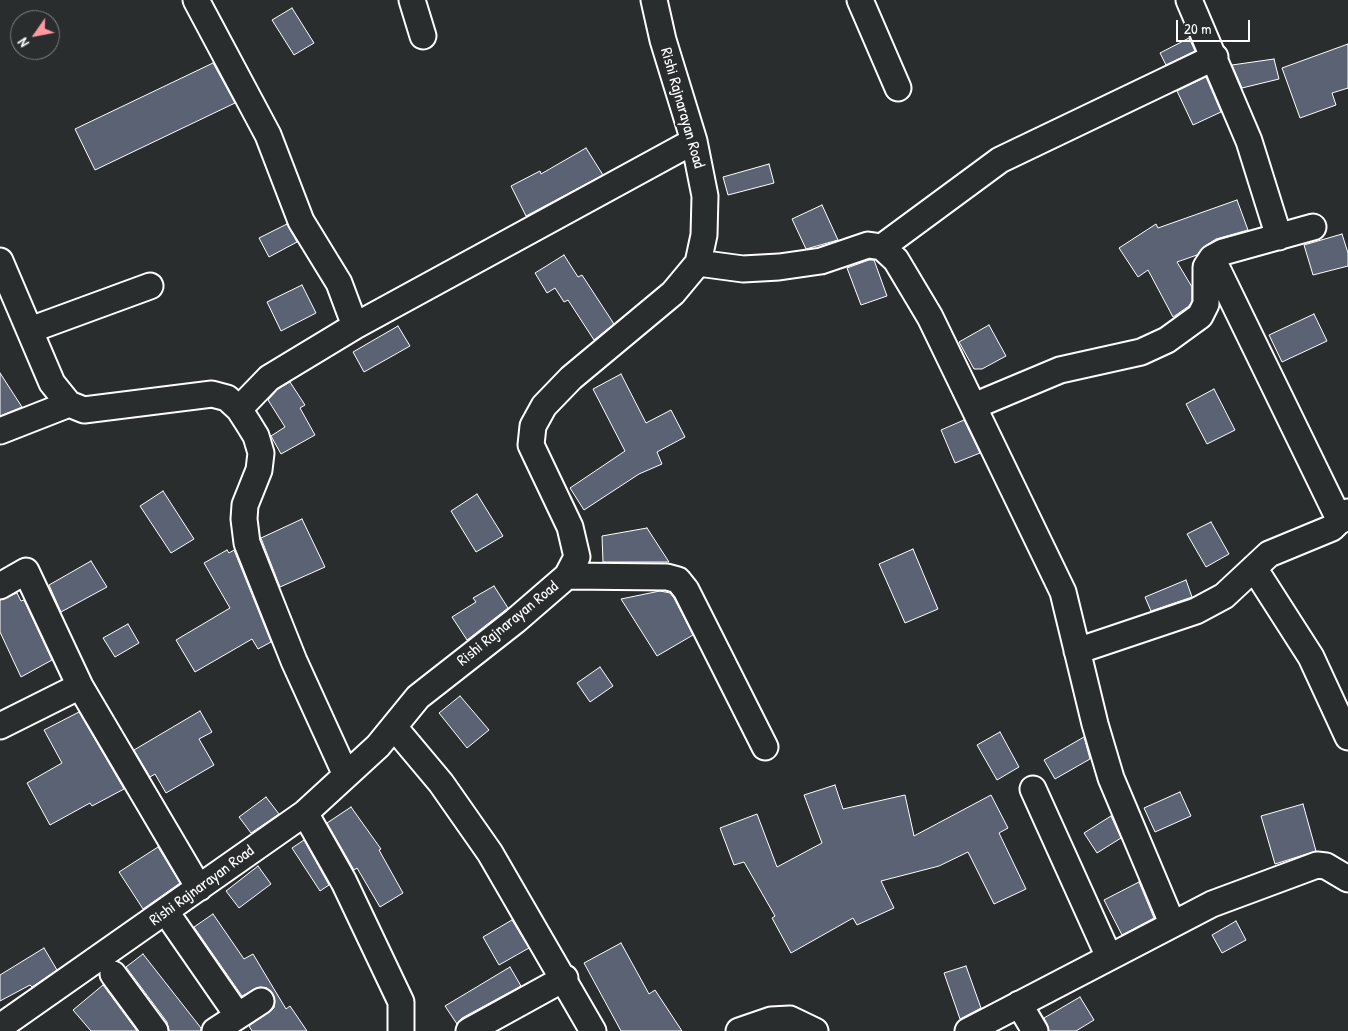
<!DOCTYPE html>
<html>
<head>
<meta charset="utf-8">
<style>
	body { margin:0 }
	#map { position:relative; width:1348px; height:1031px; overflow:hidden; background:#2a2d2e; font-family:"Patrick Hand",sans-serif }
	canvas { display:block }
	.north { position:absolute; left:10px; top:10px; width:50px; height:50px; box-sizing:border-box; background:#2a2d2e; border:1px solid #7f8182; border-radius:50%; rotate:237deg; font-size:14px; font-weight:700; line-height:20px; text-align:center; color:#fff }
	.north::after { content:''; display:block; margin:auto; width:18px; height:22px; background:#ff9aa2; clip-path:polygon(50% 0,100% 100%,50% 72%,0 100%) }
	.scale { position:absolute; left:1176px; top:20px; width:74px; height:22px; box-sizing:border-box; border:2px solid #fff; border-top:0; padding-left:6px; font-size:15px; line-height:18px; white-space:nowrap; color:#fff; -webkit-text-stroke:4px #2a2d2e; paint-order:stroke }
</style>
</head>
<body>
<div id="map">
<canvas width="1348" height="1031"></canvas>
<div class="north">N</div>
<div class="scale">20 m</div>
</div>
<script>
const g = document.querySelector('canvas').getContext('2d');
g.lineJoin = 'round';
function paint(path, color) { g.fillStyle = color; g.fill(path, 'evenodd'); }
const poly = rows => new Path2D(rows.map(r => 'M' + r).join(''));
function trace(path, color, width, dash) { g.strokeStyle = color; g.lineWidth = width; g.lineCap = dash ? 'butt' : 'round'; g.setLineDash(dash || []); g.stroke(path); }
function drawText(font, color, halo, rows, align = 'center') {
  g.font = font + ' "Patrick Hand",sans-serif'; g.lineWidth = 4.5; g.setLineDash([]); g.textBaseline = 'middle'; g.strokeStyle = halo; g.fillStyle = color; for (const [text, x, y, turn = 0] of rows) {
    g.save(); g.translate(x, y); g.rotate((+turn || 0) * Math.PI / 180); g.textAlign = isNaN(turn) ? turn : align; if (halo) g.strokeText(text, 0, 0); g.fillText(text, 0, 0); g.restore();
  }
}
const building = poly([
	[292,8,314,43,294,55,272,20,292,8],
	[1189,38,1195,51,1166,65,1160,53,1189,38],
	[1348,44,1348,88,1332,93,1336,105,1300,118,1282,68,1348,44],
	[1274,59,1279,79,1242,88,1232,65,1274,59],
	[213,63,235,103,95,170,75,129,213,63],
	[1206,77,1221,112,1193,125,1177,91,1206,77],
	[586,148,603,175,526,216,511,186,540,171,541,174,586,148],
	[769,164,774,183,728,195,723,177,769,164],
	[1237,200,1248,230,1216,239,1205,246,1197,255,1177,262,1192,287,1192,301,1189,306,1173,317,1148,270,1138,277,1119,248,1156,224,1158,228,1237,200],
	[822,205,838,240,806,249,792,219,822,205],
	[287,224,297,242,269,257,259,238,287,224],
	[1342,234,1348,253,1348,266,1313,275,1304,245,1342,234],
	[564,255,578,277,582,275,614,324,594,340,568,300,564,302,555,288,547,293,535,273,564,255],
	[869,260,874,260,887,296,861,305,847,268,869,260],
	[302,285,316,313,281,331,267,302,302,285],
	[1314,314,1327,341,1282,362,1269,335,1314,314],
	[989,325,1006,356,982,369,974,369,959,342,989,325],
	[398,326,410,346,364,372,353,352,398,326],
	[0,373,22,407,0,416,0,373],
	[621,374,646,423,671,410,685,437,657,452,662,464,639,474,584,510,570,488,625,451,593,389,621,374],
	[290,382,305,405,300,408,315,435,281,454,271,436,285,427,268,400,278,389,290,382],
	[1214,389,1235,430,1207,444,1186,404,1214,389],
	[964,420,980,453,955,463,941,430,964,420],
	[163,491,194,539,171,553,140,506,163,491],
	[477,494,503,536,476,552,451,511,477,494],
	[302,519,325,567,280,587,261,538,302,519],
	[1211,522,1229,554,1206,567,1187,534,1211,522],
	[647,528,669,562,603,562,602,536,647,528],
	[913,549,938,609,905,623,879,564,913,549],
	[227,550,229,553,234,550,271,642,258,649,252,639,195,672,176,640,230,608,204,563,227,550],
	[91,561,107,587,61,612,49,585,91,561],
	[1186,580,1192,597,1151,611,1145,597,1186,580],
	[494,586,508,608,467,640,452,617,476,602,473,598,494,586],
	[660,591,670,593,674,598,693,635,657,656,621,599,660,591],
	[17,593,21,601,24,600,52,660,21,677,0,632,0,600,17,593],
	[128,624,139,643,115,657,103,638,128,624],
	[600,667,613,686,590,702,577,683,600,667],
	[460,696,489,730,467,748,439,713,460,696],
	[200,711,212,732,199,739,214,765,166,793,155,774,150,777,134,750,200,711],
	[79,712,124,789,92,806,90,803,50,825,27,783,62,763,44,730,79,712],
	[1000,732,1019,767,997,780,977,745,1000,732],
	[1084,737,1090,759,1055,779,1044,760,1084,737],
	[835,785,843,809,905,795,914,836,991,795,1008,828,999,833,1026,889,994,904,968,852,939,866,881,881,894,908,857,925,853,918,791,953,772,918,775,916,744,862,734,865,720,828,757,814,777,867,822,843,804,795,835,785],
	[1180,792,1191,816,1155,832,1144,808,1180,792],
	[266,797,279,814,251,833,239,817,266,797],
	[1303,804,1316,851,1275,864,1261,816,1303,804],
	[351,807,381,849,379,850,403,893,380,907,357,868,354,870,327,823,351,807],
	[1111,816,1121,838,1097,853,1084,833,1111,816],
	[304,840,329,885,320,891,292,848,304,840],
	[158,847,180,883,143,909,119,872,158,847],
	[258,866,271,884,239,908,226,891,258,866],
	[1139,882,1154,918,1122,935,1104,900,1139,882],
	[213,914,244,959,253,954,286,1009,290,1006,307,1031,252,1031,249,1026,274,1008,275,1001,273,994,267,988,260,987,242,996,194,927,213,914],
	[512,920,529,948,499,965,483,937,512,920],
	[1236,921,1246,940,1222,953,1212,935,1236,921],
	[621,943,649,994,655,990,682,1031,621,1031,584,963,621,943],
	[44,948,57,970,32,987,30,985,0,1001,0,975,44,948],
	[143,954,201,1028,201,1031,169,1031,167,1022,126,967,143,954],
	[966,966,981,1008,960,1019,944,973,966,966],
	[510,967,521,986,462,1018,457,1024,445,1006,510,967],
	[103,985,137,1031,91,1031,73,1010,103,985],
	[1080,997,1094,1020,1076,1031,1049,1031,1044,1018,1080,997]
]);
const minor = poly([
	[196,0,268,135,301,221,339,283,355,326],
	[412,0,423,36],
	[860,0,898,88],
	[1189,0,1249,141,1279,237],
	[882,247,1000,160,1215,57],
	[1212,258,1340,521],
	[0,261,52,383,69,404,84,410,212,394,227,398,239,409,248,423,256,436,261,453,259,470,245,505,244,519,247,543,294,661,346,775],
	[698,263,743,269,779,267,821,261,868,245,882,247,896,260,930,317,1063,592,1095,724,1111,778,1172,923],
	[30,330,150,286],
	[974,406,1060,370,1141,352,1167,340,1200,316,1206,304,1206,267,1212,258,1223,252,1313,227],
	[239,409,269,378,355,326,694,141],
	[0,431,69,404],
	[1254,568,1311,657,1348,737],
	[567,576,667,577,678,580,686,590,765,747],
	[0,586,26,571,80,686,199,888],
	[1077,651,1196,611,1224,596,1269,554,1332,528,1348,512],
	[0,726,80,686],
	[394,727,441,783,490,853,593,1031],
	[1033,789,1109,957],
	[305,813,344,882,401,1002,401,1031],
	[166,912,238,1016],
	[113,974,155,1031],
	[1019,1004,1035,1031],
	[0,1027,305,813,378,746,418,697,515,621,567,576,577,557,570,527,531,445,533,426,544,406,571,378,673,293,698,263,704,235,705,196,694,141,663,40,654,0],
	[215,1031,261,1001],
	[469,1031,565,978],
	[739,1031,771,1020,790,1019,815,1031],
	[968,1031,1212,904,1317,865,1326,866,1348,879]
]);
const streetNames = [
	["Rishi Rajnarayan Road",682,108,74],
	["Rishi Rajnarayan Road",508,624,-39],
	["Rishi Rajnarayan Road",202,886,-36]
];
paint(building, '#5a6273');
trace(building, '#fff', 1);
trace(minor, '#fff', 29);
trace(minor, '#2a2d2e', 25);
drawText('16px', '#fff', '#2a2d2e', streetNames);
</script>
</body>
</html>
